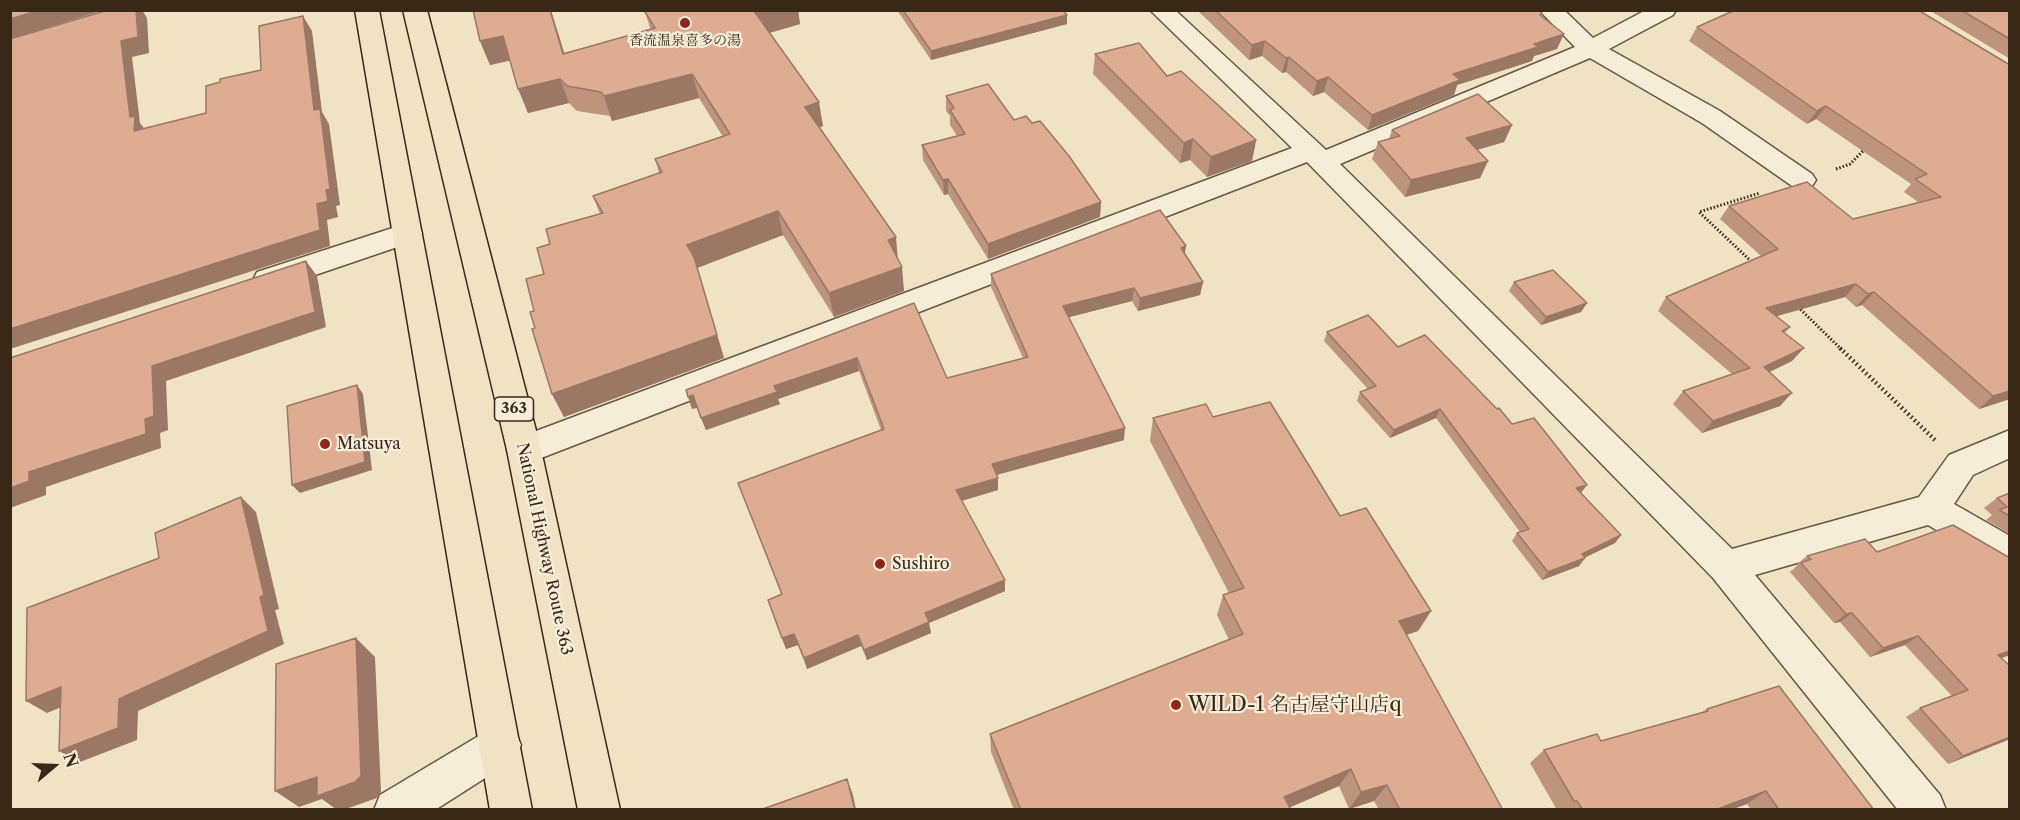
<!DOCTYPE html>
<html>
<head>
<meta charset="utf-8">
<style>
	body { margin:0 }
	#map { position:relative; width:2020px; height:820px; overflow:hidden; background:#f0e3c3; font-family:"Libre Caslon Text",serif }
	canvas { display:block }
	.frame { position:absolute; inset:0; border:12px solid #392718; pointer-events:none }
	.north { position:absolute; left:24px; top:736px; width:60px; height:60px; -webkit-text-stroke:4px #f5edd8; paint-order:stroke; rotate:71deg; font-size:16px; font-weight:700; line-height:24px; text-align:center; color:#392718 }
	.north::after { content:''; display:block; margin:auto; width:21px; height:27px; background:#392718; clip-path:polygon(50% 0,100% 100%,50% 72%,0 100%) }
</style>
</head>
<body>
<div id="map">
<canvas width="2020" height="820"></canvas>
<div class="frame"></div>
<div class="north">N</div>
</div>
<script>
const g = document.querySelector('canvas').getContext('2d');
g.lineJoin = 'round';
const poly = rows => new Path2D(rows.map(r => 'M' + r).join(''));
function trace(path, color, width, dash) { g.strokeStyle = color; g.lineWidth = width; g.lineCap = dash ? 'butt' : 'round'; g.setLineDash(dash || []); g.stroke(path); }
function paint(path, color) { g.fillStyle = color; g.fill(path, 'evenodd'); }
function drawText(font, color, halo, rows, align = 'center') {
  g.font = font + ' "Libre Caslon Text","Noto Serif JP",serif'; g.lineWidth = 4.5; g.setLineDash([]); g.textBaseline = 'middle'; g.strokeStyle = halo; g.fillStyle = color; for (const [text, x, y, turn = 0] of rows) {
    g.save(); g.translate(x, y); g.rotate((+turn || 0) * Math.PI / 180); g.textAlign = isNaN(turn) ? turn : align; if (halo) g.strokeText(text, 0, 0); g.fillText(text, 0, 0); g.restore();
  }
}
const pathFar1 = poly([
	[1836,169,1850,164,1866,148],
	[1754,264,1699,212,1760,193],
	[1798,307,1842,350]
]);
const path = poly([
	[1840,348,1935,440]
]);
const street = poly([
	[1150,10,1175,10,1326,150,1575,47,1539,10,1564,10,1593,38,1646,10,1676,10,1673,15,1609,49,1720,111,1812,174,1816,180,1812,186,1802,189,1792,186,1702,123,1590,58,1340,164,1732,549,1919,497,1949,455,2010,430,2010,458,1973,475,1954,504,2010,536,2010,571,1997,566,1928,525,1755,575,1940,795,1946,810,1898,810,1713,578,1307,162,536,460,524,464,512,460,507,450,512,440,1292,148,1150,10],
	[408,223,418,226,422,233,418,240,268,291,257,288,253,280,257,272,408,223],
	[501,725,515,731,521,745,515,759,435,810,374,810,380,795,487,731,501,725]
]);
const highway = poly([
	[355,10,379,10,532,810,490,810,355,10],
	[403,10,427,10,541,450,620,810,578,810,507,450,403,10]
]);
const wall = poly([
	[650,10,798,10,800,24,769,33,823,126,820,127,898,260,904,291,834,317,783,235,697,268,724,358,564,417,552,394,535,328,534,311,544,274,550,244,600,214,593,196,659,173,655,159,723,137,699,98,612,121,610,116,577,111,569,103,528,113,510,60,490,65,480,41,564,53,651,30,645,12],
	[897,10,1063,10,1067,24,931,60],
	[1197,10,1544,10,1541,16,1557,49,1534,56,1532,61,1457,85,1454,95,1368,130,1324,92,1313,96,1286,72,1282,73,1262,56,1249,60],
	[1929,10,2010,10,2010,59],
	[1697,27,2010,65,2010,399,1979,409,1862,305,1856,307,1845,297,1776,316,1790,327,1785,333,1792,361,1769,372,1780,406,1702,433,1673,404,1683,391,1732,374,1658,311,1666,297,1761,256,1720,219,1729,206,1853,219,1918,202,1904,192,1911,184,1816,119,1807,124,1689,41],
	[1095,54,1167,76,1256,140,1252,161,1207,177,1190,160,1180,163,1093,74],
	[946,96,1014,120,1032,123,1101,202,1100,217,988,259,948,194,944,195,923,160,922,145,957,136,950,125,950,116,946,111],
	[1512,125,1504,142,1477,150,1488,161,1480,178,1405,197,1372,159,1378,142,1389,139,1392,130],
	[1185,254,1203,282,1200,295,1138,311,1132,301,1069,317,1124,440,997,475,998,478,998,490,962,501,1005,591,929,623,931,633,867,660,861,646,807,669,798,645,786,649,768,600,781,594,738,483,881,430,859,371,778,399,780,404,706,430,697,408,692,409,914,303,947,378,1023,358,991,287,991,274],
	[1514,282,1587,303,1581,312,1541,325,1509,291],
	[1327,332,1398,347,1512,424,1621,535,1615,543,1585,557,1585,558,1579,566,1542,580,1512,541,1517,533,1520,532,1436,418,1390,438,1357,401,1360,392,1368,389,1324,341],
	[1213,417,1340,516,1431,611,1418,631,1406,635,1503,810,1379,810,1374,801,1349,809,1339,786,1290,807,1291,810,1014,810,991,752,990,734,1229,640,1217,615,1223,595,1229,593,1150,441,1153,418],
	[2010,493,2010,534,1986,520,1992,515,1984,508,1997,498],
	[1877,552,2010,558,2010,655,2001,658,2010,739,1948,764,1906,717,1920,708,1952,696,1905,645,1870,657,1840,622,1834,623,1790,572,1797,566,1796,565,1807,556],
	[1707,709,1874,810,1751,810,1747,804,1730,810,1557,810,1530,763,1544,750,1601,741,1702,712]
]);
const shadedWall = poly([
	[40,10,104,10,10,39,10,19],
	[136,10,142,10,147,18,149,53,132,57,140,123,147,132,134,131,130,117,121,41],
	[550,10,551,10,572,78,563,54],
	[758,10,798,10,800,24,759,36,754,11],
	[1067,15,1067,24,931,60,931,51],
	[303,16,312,31,322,112,329,124,340,205,336,206,338,217,327,220,330,246,10,349,10,329,317,204,314,110],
	[1564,34,1557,49,1534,56,1532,61,1457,85,1454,95,1368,130,1372,115,1453,74,1534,44],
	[503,36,513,60,490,65,480,41],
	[1265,41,1262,56,1249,60,1252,45],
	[1289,57,1286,72,1282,73,1286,58],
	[692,74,699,98,612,121,604,96],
	[1328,77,1324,92,1313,96,1317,81],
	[560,79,569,103,528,113,518,89],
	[819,102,823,126,809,131,805,107],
	[1826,106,1816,119,1807,124,1817,111],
	[1512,125,1504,142,1459,155,1466,138],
	[1193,139,1190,160,1180,163,1184,143],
	[1256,140,1252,161,1207,177,1211,157],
	[1488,161,1480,178,1405,197,1411,180],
	[948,179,948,194,944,195,943,180],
	[1101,202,1100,217,988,259,988,244],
	[778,211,783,235,697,268,724,358,564,417,552,394,687,245],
	[896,237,898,261,888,240],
	[1186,246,1184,259,1181,248],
	[306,261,317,276,326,327,166,381,168,430,160,433,161,448,46,487,46,495,10,508,10,488,152,366],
	[902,267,904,291,834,317,829,293],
	[1203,282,1200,295,1138,311,1140,298],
	[1856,284,1845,297,1756,322,1766,308],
	[1134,288,1132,301,1062,319,1063,306],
	[1874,292,1862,305,1856,307,1868,294],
	[1587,303,1581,312,1541,325,1546,317],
	[1804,348,1792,361,1753,380,1764,367],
	[857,358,859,371,778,399,780,404,706,430,701,418,774,386],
	[357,385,363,394,372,470,300,493,292,485],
	[2010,391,2010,399,1979,409,1993,396],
	[1792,393,1780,406,1702,433,1713,421],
	[693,395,698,407,692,409,688,397],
	[1440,409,1436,418,1390,438,1394,430],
	[1125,428,1124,440,992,476,992,464],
	[998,478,998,490,957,502,956,490],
	[1587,485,1581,493,1576,488],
	[241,497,256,512,279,609,275,610,284,644,138,711,137,740,80,762,59,751,119,699,260,597],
	[1621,535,1615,543,1576,562,1582,554],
	[1585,558,1579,566,1542,580,1548,572],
	[1005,580,1005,591,929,623,931,633,867,660,864,650,925,613],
	[1431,611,1418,631,1387,641,1399,621],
	[1852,613,1840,622,1834,623,1846,614],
	[794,634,798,645,786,649,782,638],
	[858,635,861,646,807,669,804,658],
	[1918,636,1905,645,1870,657,1883,648],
	[356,638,375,657,381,792,377,798,343,810,337,810,322,799,299,807,275,791,317,777],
	[2010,651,2010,655,1984,664,1998,655],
	[61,687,81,699,47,713,26,701],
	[2010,737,2010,739,1948,764,1963,756],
	[1351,769,1339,786,1284,810,1284,797],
	[847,779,853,795,856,810,855,810],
	[1387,785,1374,801,1349,809,1361,792],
	[1766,791,1747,804,1730,810,1715,810]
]);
const building = poly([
	[10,10,40,10,10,19,10,10],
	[108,10,136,10,138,37,121,41,130,117,135,116,134,131,206,113,206,86,220,82,220,79,261,70,259,26,303,16,314,110,320,109,330,189,326,190,328,201,317,204,320,230,10,329,10,39,108,10],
	[473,10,550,10,563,54,655,28,645,12,650,10,758,10,754,11,819,102,805,107,896,237,888,240,902,267,829,293,778,211,687,245,694,257,717,335,552,394,532,329,535,328,530,312,534,311,526,279,544,274,537,248,550,244,546,229,603,213,593,196,662,172,655,159,730,134,692,74,604,96,601,92,567,86,560,79,518,89,503,36,480,41,473,10],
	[903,10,1063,10,1067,15,931,51,903,10],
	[1215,10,1543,10,1540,15,1564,34,1534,44,1538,47,1453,74,1460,80,1372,115,1328,77,1317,81,1289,57,1286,58,1265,41,1252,45,1215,10],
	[1735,10,1918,10,2010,65,2010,391,1993,396,1874,292,1868,294,1856,284,1766,308,1790,327,1782,331,1804,348,1764,367,1792,393,1713,421,1683,391,1750,368,1666,297,1778,249,1729,206,1807,182,1853,219,1941,197,1915,179,1927,174,1826,106,1817,111,1697,27,1735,10],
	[1961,10,2010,10,2010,39,1961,10],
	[1139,43,1167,76,1181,71,1256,140,1211,157,1193,139,1184,143,1095,54,1139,43],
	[988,84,1014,120,1026,116,1032,123,1040,121,1069,156,1101,202,988,244,948,179,943,180,922,145,965,134,950,110,954,108,946,96,988,84],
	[1478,94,1512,125,1466,138,1488,161,1411,180,1378,142,1400,136,1392,130,1478,94],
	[1160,210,1186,246,1181,248,1203,282,1140,298,1134,288,1063,306,1125,428,992,464,998,478,956,490,1005,580,925,613,929,622,864,650,858,635,804,658,794,634,782,638,768,600,782,594,738,483,884,429,857,358,774,386,777,392,701,418,693,395,688,397,686,390,914,303,947,378,1028,357,991,274,1160,210],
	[306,261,315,312,152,366,154,416,145,419,146,434,29,472,29,481,10,488,10,358,306,261],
	[1553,270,1587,303,1546,317,1514,282,1553,270],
	[1368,315,1398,347,1425,335,1497,409,1499,408,1512,424,1534,418,1587,485,1576,488,1621,535,1582,554,1585,558,1548,572,1517,533,1529,529,1440,409,1394,430,1360,392,1376,386,1327,332,1368,315],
	[357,385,365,462,292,485,287,406,357,385],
	[1270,402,1340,516,1366,508,1431,611,1399,621,1503,810,1400,810,1387,785,1361,792,1351,769,1284,797,1291,810,1021,810,990,734,1243,634,1223,595,1244,588,1153,418,1206,404,1213,417,1270,402],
	[2010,493,2010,516,1999,510,2007,507,1997,498,2010,493],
	[241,497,264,595,260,597,268,631,119,699,118,728,59,751,61,687,26,701,27,608,159,558,155,533,241,497],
	[1953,525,2010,558,2010,651,1998,655,2010,666,2010,737,1963,756,1920,708,1968,690,1918,636,1883,648,1852,613,1846,614,1801,563,1811,559,1807,556,1865,539,1877,552,1953,525],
	[356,638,361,776,355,782,317,796,317,777,275,791,276,664,356,638],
	[1779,686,1874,810,1779,810,1766,791,1715,810,1583,810,1577,801,1574,801,1544,750,1597,734,1601,741,1708,711,1707,709,1779,686],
	[847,779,855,810,760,810,847,779]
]);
const markers = [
	[685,23,6,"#8f2418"],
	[325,444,6,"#8f2418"],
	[880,564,6,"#8f2418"],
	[1176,705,6,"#8f2418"]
];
const farPoinames = [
	["香流温泉喜多の湯",685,41]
];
const shields = [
	[514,409,39]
];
const shieldNames = [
	["363",514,409]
];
const poiNames = [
	["Matsuya",337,444],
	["Sushiro",892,564]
];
const streetNames = [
	["National Highway Route 363",544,549,78]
];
const nearPoinames = [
	["WILD-1 名古屋守山店q",1188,705]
];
trace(street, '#675643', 3);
trace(highway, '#392718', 3);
trace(pathFar1, '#392718', 3, [1.5, 2]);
trace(path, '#392718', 4.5, [1.5, 3]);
paint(street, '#f5edd8');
paint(highway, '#f0e3c3');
paint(wall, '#be947d');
paint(shadedWall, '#9b7866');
paint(building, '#ddac91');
trace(building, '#9b7866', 1.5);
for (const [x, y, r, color] of markers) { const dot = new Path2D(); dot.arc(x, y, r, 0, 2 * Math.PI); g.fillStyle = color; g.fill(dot); trace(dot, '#f5edd8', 2); }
drawText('14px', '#392718', '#f5edd8', farPoinames);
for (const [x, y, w] of shields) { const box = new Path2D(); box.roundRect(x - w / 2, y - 12, w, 24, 4.5); g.fillStyle = '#f5edd8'; g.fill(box); trace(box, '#392718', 1.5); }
drawText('bold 15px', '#392718', null, shieldNames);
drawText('16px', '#392718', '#f5edd8', poiNames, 'left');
drawText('16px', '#392718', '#f5edd8', streetNames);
drawText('20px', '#392718', '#f5edd8', nearPoinames, 'left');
</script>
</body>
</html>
